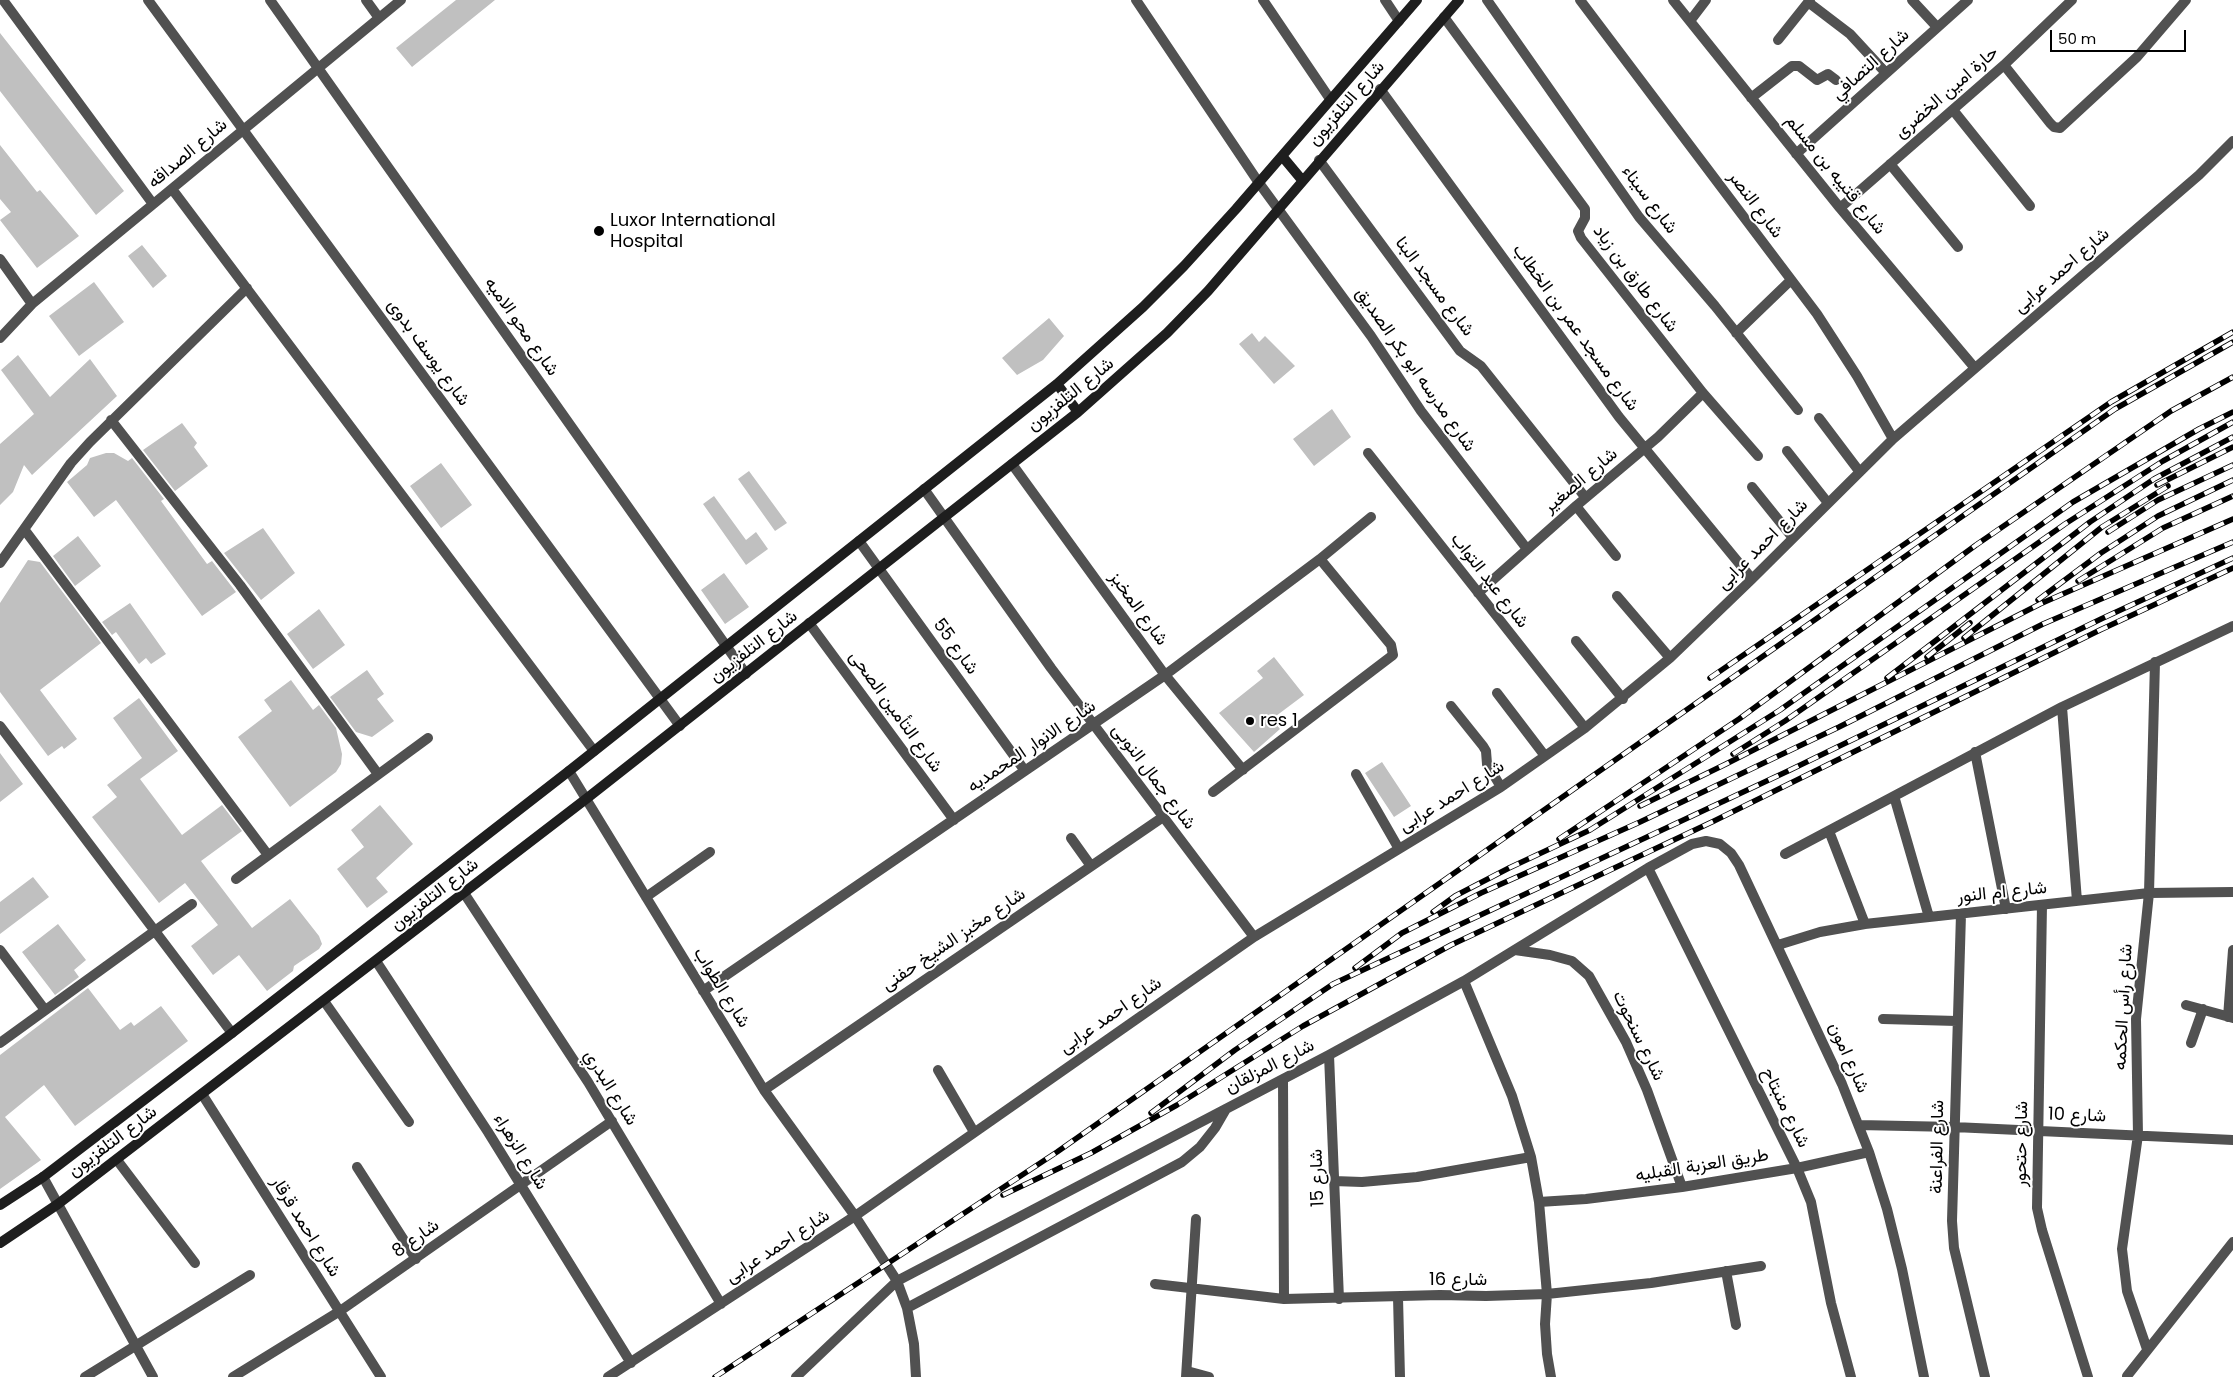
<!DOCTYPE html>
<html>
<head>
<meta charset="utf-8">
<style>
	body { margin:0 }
	#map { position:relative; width:2233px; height:1377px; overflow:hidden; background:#fff; font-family:Poppins,sans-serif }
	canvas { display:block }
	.scale { position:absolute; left:2050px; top:30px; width:136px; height:22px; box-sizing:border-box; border:2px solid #000; border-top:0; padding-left:6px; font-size:15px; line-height:18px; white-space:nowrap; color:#000; -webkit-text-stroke:4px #fff; paint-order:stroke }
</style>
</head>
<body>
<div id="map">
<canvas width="2233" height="1377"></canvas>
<div class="scale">50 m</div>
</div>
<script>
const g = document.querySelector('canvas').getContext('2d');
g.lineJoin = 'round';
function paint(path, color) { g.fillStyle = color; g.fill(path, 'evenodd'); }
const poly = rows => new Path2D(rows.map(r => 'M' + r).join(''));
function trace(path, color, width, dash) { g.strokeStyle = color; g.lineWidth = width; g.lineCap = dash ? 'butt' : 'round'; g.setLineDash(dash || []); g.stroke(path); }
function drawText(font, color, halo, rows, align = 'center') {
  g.font = font + ' Poppins,Vazirmatn,sans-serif'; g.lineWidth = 4; g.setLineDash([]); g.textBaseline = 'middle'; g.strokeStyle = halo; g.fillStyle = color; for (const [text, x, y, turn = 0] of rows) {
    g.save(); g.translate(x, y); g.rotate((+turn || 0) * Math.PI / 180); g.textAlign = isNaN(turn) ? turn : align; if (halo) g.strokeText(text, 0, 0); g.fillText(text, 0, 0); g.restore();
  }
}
const building = poly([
	[456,0,495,0,412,67,396,48],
	[0,33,124,191,96,215,0,91],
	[0,145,37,192,40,190,79,236,37,268,0,220,11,212,0,199],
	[142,245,167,276,153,288,128,256],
	[94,282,124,322,79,356,49,316],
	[1049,318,1064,336,1043,360,1017,375,1002,358],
	[1252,333,1259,342,1265,336,1295,366,1274,384,1239,344],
	[18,355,50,397,90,359,117,396,32,475,24,465,13,492,0,505,0,444,34,414,1,370],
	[1332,409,1351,437,1314,466,1293,439],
	[182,423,197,443,194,447,208,466,175,491,143,450],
	[106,453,114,453,128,461,132,458,164,499,161,501,207,564,212,561,236,592,202,616,116,500,94,517,67,482,87,465,90,458],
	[441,463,472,505,441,528,410,486],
	[749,471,787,523,775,531,738,479],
	[714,496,746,540,756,532,768,549,746,565,703,504],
	[263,528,295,573,261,600,224,553],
	[78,536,101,566,75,586,53,556],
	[28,560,40,562,101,643,40,690,77,739,64,749,62,746,48,756,0,692,0,603],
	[724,573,749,607,725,624,701,590],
	[130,603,166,654,151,664,146,658,139,664,116,632,112,635,102,622],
	[319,609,345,645,313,669,287,634],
	[1274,657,1304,695,1272,719,1280,729,1254,752,1219,713,1263,678,1257,671],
	[367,670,384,694,377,699,394,721,372,737,356,732,330,697],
	[291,680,313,710,319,705,336,728,342,754,341,764,336,772,290,807,238,737,272,711,264,700],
	[139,698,178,751,140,779,182,835,222,805,242,831,201,861,252,928,290,899,319,936,322,944,319,949,294,966,293,971,267,991,239,955,213,975,191,946,218,925,185,883,159,903,92,817,117,797,107,785,142,758,113,718],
	[0,753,23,784,0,802],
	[1382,762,1411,806,1394,817,1365,773],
	[380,805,413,844,376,878,388,892,367,908,337,869,364,847,351,830],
	[33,877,49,897,0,934,0,902],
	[58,924,86,960,74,970,79,977,55,995,22,952],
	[88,988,120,1030,131,1022,134,1026,161,1006,188,1041,75,1126,44,1085,5,1117,41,1160,0,1189,0,1055]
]);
const minor = poly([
	[3,0,153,204],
	[148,0,680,726],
	[270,0,746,674],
	[366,0,379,18],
	[1136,0,1259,183,1371,336,1421,411,1527,549],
	[1263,0,1330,99],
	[1385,0,1399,21],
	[1487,0,1639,217,1715,306,1798,410],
	[1580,0,1817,314,1857,376,1893,439],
	[1673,0,1840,208,1974,367],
	[1912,0,1937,27],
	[1808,2,1850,34,1886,73],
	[1444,17,1585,209,1585,218,1578,231,1581,238,1703,393,1758,456],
	[1690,21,1706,0],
	[1778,40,1810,0],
	[2004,65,2050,123,2054,127,2060,128,2137,57,2186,0],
	[1380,89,1619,417,1752,579],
	[1751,98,1792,66,1799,66,1817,80,1828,74,1836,80],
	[1953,110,2030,206],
	[1796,154,1968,0],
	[1319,160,1460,351,1481,366,1585,497],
	[1890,164,1958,247],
	[172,189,594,751],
	[1840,208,2004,65,2072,0],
	[0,259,32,304],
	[1736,333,1791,280],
	[0,338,32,304,401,0],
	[1819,418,1859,471],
	[111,420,240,585,378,774],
	[1787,451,1828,503],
	[1368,453,1585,728],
	[1012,464,1165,675,1243,770],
	[1752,487,1793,538],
	[924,489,1051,668,1254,937],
	[1576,506,1616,556],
	[24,529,268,855],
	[859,541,1025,771],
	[0,563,71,463,90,442,247,288],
	[1478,593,1576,506,1658,437,1703,393],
	[1617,596,1670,658],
	[809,623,954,820],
	[1576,641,1623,699],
	[1497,693,1545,756],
	[1451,706,1483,746,1486,751,1487,764,1501,787],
	[2062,707,2077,901],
	[0,726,232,1033],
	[1975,752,2006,909],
	[569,771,764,1090,855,1216,897,1281,907,1308,914,1344,916,1377],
	[1356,774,1399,849],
	[1213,792,1393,655,1391,645,1320,559],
	[1894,796,1929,917],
	[1829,831,1865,924],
	[1071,838,1091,866],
	[1785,854,2062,707,2233,626],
	[1648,868,1797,1168,1811,1202,1831,1303,1851,1377],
	[236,879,428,738],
	[464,893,588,1082,721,1304],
	[646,897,710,852],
	[2042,905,2037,1208,2042,1230,2088,1377],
	[1961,914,1952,1221,1954,1248,1985,1377],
	[1778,945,1820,932,1865,924,2149,893,2233,892],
	[0,950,45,1010],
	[1515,950,1550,955,1572,961,1589,976,1626,1042,1647,1090,1682,1187],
	[376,961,488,1132,631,1363],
	[1464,981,1512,1096,1531,1157,1539,1202,1547,1294,1545,1324,1547,1354,1551,1377],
	[703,991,1165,675,1320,559,1371,517],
	[324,1001,409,1122],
	[2186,1005,2233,1018],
	[2228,1017,2233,950],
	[1883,1019,1957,1021],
	[0,1043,192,904],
	[2191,1043,2203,1009],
	[1329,1055,1339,1299],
	[938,1070,974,1132],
	[1283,1079,1284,1299],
	[764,1090,1163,817],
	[202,1094,381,1377],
	[1859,1125,1954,1127,2233,1140],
	[117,1160,195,1263],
	[357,1167,416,1259],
	[43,1177,153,1377],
	[1334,1181,1362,1182,1417,1177,1531,1157],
	[1539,1202,1586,1199,1682,1187,1797,1168,1869,1152],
	[1726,1271,1736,1325],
	[1155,1284,1284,1299,1440,1295,1486,1296,1547,1294,1651,1283,1761,1266],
	[1398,1297,1400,1377],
	[907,1308,1182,1162,1200,1147,1215,1128,1226,1109],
	[2147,1349,2127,1291,2122,1249,2138,1135,2136,1019,2149,893,2155,662],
	[1187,1371,1209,1377],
	[2127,1376,2233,1242],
	[85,1377,250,1275],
	[233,1377,340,1311,612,1121],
	[608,1377,855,1216,1254,937,1501,787,1585,728,1670,658,1752,579,1893,439,2199,175,2233,141],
	[796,1377,897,1281,1329,1055,1464,981,1648,868,1692,844,1706,841,1720,844,1731,853,1739,865,1842,1084,1869,1152,1887,1209,1902,1269,1924,1377],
	[1186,1377,1196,1219]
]);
const secondary = poly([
	[1282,156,1302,180],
	[1057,384,1078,412],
	[0,1205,43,1177,232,1033,569,771,1057,384,1143,307,1184,266,1236,209,1417,0],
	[0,1243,58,1204,586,799,1078,412,1167,333,1208,291,1459,0]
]);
const rail = poly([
	[2157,485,2233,447],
	[2108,532,2158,500,2233,465],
	[2078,581,2163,528,2233,496],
	[2038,600,2101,553,2158,516,2233,480],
	[1964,638,2102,527,2168,486],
	[1927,657,1970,623],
	[1710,678,2111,402,2233,332],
	[1887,678,2090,522,2154,479,2233,437],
	[1733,754,1785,721,2065,524,2163,461,2233,422],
	[1640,806,1726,764,2040,604,2233,519],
	[1559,839,1739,719,1976,545,2171,411,2233,377],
	[1433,912,1455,896,1509,868,1590,830,1780,710,2073,502,2199,429,2233,412],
	[1355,968,1402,933,1481,893,1640,822,1839,727,2043,624,2233,542],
	[1151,1113,1235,1050,1333,984,1788,771,2101,619,2233,558],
	[1003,1195,1091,1153,1177,1105,1303,1026,1451,945,1714,821,2100,630,2233,568],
	[715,1377,1057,1152,2115,409,2233,342]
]);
const markers = [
	[599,231,6,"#000"],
	[1250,721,5,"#000"]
];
const streetNames = [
	["شارع التصافي",1871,65,-42],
	["حارة امين الخضرى",1947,93,-41],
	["شارع التلفزيون",1347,104,-49],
	["شارع الصداقه",188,154,-40],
	["شارع قتيبه بن مسلم",1835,175,51],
	["شارع سيناء",1649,200,53],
	["شارع النصر",1755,205,53],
	["شارع احمد عرابى",2062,271,-41],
	["شارع طارق بن زياد",1635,279,53],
	["شارع مسجد البنا",1434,287,53],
	["شارع محو الاميه",521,327,55],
	["شارع مسجد عمر بن الخطاب",1575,328,54],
	["شارع يوسف بدوى",428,353,54],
	["شارع مدرسه ابو بكر الصديق",1415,370,55],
	["شارع التلفزيون",1071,395,-39],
	["شارع الصغير",1581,481,-40],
	["شارع احمد عرابى",1763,545,-45],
	["شارع عبد التواب",1489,581,52],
	["شارع المخبز",1138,609,54],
	["شارع التلفزيون",754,647,-38],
	["شارع 55",955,647,54],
	["شارع التأمين الصحى",895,712,54],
	["شارع الانوار المحمديه",1032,747,-34],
	["شارع جمال النوبى",1153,777,53],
	["شارع احمد عرابى",1452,797,-32],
	["شارع ام النور",2002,893,-6],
	["شارع التلفزيون",435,895,-38],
	["شارع مخبز الشيخ حفنى",954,940,-34],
	["شارع الطواب",721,988,58],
	["شارع رأس الحكمه",2124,1007,-87],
	["شارع احمد عرابى",1111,1016,-35],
	["شارع سنحوت",1638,1036,64],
	["شارع امون",1848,1058,66],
	["شارع المزلقان",1270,1067,-27],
	["شارع البدري",610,1088,58],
	["شارع منبتاح",1785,1108,64],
	["شارع 10",2077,1116,2],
	["شارع التلفزيون",113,1142,-37],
	["شارع حتحور",2022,1144,-89],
	["شارع الفراعنة",1938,1147,-89],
	["شارع الزهراء",520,1152,58],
	["طريق العزبة القبليه",1702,1166,-9],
	["شارع 15",1318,1178,-92],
	["شارع احمد قرقار",305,1227,58],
	["شارع 8",416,1239,-35],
	["شارع احمد عرابى",778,1247,-33],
	["شارع 16",1458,1280]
];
const poiNames = [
	["Luxor International",610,221],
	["Hospital",610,242],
	["res 1",1260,721]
];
paint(building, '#c0c0c0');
trace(minor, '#515151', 10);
trace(secondary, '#1e1e1e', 10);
trace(rail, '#000', 5.5);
trace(rail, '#fff', 4, [11]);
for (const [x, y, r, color] of markers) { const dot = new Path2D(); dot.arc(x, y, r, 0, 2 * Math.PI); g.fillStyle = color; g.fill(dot); trace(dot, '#fff', 2); }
drawText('18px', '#000', '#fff', streetNames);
drawText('18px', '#000', '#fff', poiNames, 'left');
</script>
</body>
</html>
